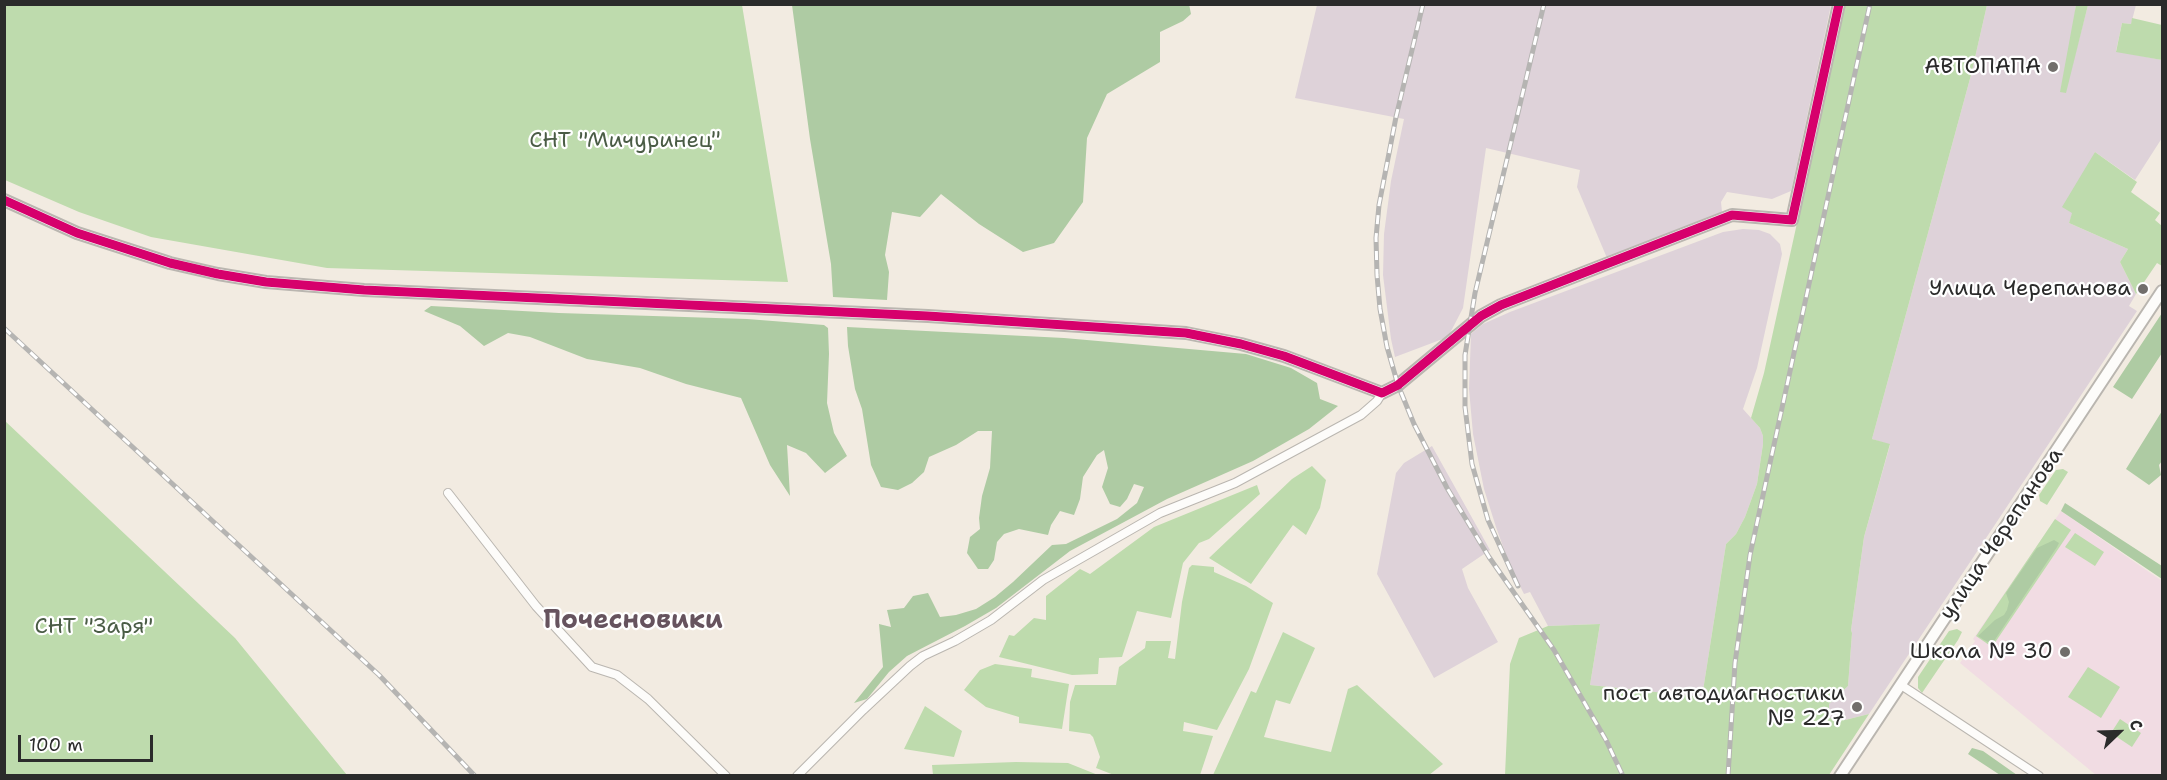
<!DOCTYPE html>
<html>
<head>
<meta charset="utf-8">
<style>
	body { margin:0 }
	#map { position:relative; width:2167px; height:780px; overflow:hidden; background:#f2ebe1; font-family:"Shantell Sans",sans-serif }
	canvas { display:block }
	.frame { position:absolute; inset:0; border:6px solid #2b2b2b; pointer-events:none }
	.north { position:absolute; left:2089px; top:702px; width:60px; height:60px; -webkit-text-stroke:4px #fff; paint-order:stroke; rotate:67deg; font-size:16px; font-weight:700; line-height:24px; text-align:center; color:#2b2b2b }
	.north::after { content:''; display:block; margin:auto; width:21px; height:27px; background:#2b2b2b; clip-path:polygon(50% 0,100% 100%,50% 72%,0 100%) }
	.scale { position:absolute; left:18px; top:735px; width:135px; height:27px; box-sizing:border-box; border:3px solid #2b2b2b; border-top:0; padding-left:8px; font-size:18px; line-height:21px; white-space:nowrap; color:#2b2b2b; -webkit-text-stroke:4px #fff; paint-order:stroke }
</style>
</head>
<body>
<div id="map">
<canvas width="2167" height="780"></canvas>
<div class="frame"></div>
<div class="north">С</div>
<div class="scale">100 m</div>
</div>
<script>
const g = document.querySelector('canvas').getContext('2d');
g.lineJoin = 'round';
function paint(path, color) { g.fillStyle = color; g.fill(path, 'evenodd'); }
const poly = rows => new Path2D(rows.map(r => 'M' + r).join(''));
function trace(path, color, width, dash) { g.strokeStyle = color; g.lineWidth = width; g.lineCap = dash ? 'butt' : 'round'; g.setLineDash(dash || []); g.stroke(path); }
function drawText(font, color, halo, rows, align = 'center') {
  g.font = font + ' "Shantell Sans",sans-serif'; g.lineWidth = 4.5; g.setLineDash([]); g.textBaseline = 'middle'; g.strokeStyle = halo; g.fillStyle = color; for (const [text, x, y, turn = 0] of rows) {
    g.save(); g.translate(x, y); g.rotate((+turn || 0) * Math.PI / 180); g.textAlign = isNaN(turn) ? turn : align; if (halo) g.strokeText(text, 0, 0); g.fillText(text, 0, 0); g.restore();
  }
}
const built = poly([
	[2061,511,2162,581,2162,775,2096,775,1960,663,1975,641,1973,639]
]);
const industrial = poly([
	[1317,5,1831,5,1791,191,1772,199,1727,192,1721,202,1722,212,1607,258,1577,187,1580,170,1486,148,1463,308,1448,337,1395,357,1391,339,1383,275,1384,234,1391,181,1404,119,1295,98],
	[1987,5,2076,5,2065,93,2088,5,2099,6,2100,5,2136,5,2131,24,2122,23,2116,51,2162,60,2162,138,2135,180,2095,152,2069,223,2128,249,2120,262,2136,294,2129,306,2137,311,1869,714,1845,720,1829,719,1829,704,1848,686,1852,633,1851,630,1864,537,1890,445,1872,439,1971,75],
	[1743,229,1759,230,1770,234,1780,244,1782,254,1757,368,1743,409,1760,428,1763,436,1763,444,1757,484,1745,517,1736,534,1726,544,1702,697,1590,685,1600,624,1548,626,1530,592,1524,594,1510,566,1496,527,1484,489,1473,434,1469,389,1471,334,1483,324,1510,312,1723,232],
	[1432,446,1490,550,1462,569,1468,588,1498,642,1434,678,1377,574,1396,473,1404,463]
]);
const green = poly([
	[5,4,742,5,788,282,327,268,151,237,79,212,5,180],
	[1845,5,1987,5,1971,75,1872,439,1890,444,1864,537,1851,630,1852,633,1848,686,1829,704,1829,718,1845,720,1869,714,1829,775,1505,775,1510,664,1519,638,1548,626,1600,624,1590,685,1702,697,1726,544,1736,534,1745,517,1757,484,1763,444,1763,436,1760,428,1751,418,1764,373],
	[2076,5,2088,5,2066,93,2060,92],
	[2132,18,2162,25,2162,60,2116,52,2122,23,2131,24],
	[2095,152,2137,182,2131,192,2160,213,2155,220,2162,226,2162,266,2157,263,2136,294,2120,262,2128,249,2069,223,2072,213,2062,207],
	[4,420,235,638,347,775,5,775],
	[1312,466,1326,480,1320,508,1306,535,1293,525,1251,584,1209,558,1292,479],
	[2063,469,2068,472,2047,505,2040,501,2039,495,2056,470],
	[1257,485,1260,494,1209,539,1199,543,1183,563,1171,618,1137,611,1122,657,1099,658,1098,674,1072,675,999,657,1009,635,1014,636,1034,618,1046,620,1046,596,1080,569,1090,574,1154,527],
	[2055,519,2071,530,1992,647,1976,636],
	[2075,533,2104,552,2095,566,2065,547],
	[1192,565,1214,567,1214,572,1246,586,1273,603,1249,669,1217,730,1184,722,1183,731,1213,736,1200,775,1114,775,1096,768,1100,757,1093,737,1090,734,1069,731,1070,702,1075,685,1116,685,1119,667,1145,648,1146,641,1171,641,1168,658,1175,659,1182,602,1189,568],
	[1957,629,1962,632,1958,640,1922,693,1918,688,1918,677,1949,631],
	[1283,632,1315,648,1290,704,1276,700,1264,737,1331,752,1348,689,1357,685,1443,764,1429,775,1213,775,1251,691,1256,693],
	[995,664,1032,669,1031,677,1069,684,1062,729,1019,723,1019,717,986,707,964,690,980,670],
	[2088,667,2120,687,2101,718,2068,697],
	[925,706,962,731,954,757,904,749],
	[2120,719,2141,733,2132,747,2111,733],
	[1016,762,1068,763,1098,775,933,775,932,765]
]);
const forest = poly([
	[1189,4,1191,14,1183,21,1160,32,1160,62,1107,94,1087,138,1083,202,1054,243,1023,252,979,224,941,194,920,217,892,212,885,255,889,272,887,300,833,297,831,264,810,139,792,5],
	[431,306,559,313,747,319,824,325,828,328,829,354,827,403,834,433,847,456,825,473,806,453,787,445,790,496,770,465,741,398,686,384,640,368,587,359,530,337,508,333,484,346,460,326,424,311],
	[2162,313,2162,353,2132,399,2113,387],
	[847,327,1064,338,1246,354,1291,368,1317,383,1320,399,1338,406,1309,429,1253,461,1167,499,1070,551,996,608,965,626,907,656,889,672,867,699,854,703,883,667,879,624,891,627,887,610,904,608,913,596,928,593,940,617,956,615,976,609,995,597,1013,582,1052,545,1066,544,1117,519,1137,503,1144,487,1134,484,1127,499,1120,507,1110,504,1102,487,1108,468,1104,450,1097,455,1083,477,1080,499,1074,515,1060,511,1051,525,1048,535,1019,529,1004,534,997,542,994,560,988,569,978,569,967,553,970,537,980,529,979,518,982,496,990,468,992,431,978,431,956,445,929,457,924,472,912,483,898,490,881,487,871,465,862,409,855,389,848,346],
	[2162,411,2162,461,2159,465,2161,475,2149,485,2126,469],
	[2065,503,2162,566,2162,579,2061,511],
	[2054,540,2059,543,2057,547,1992,644,1984,640,1978,636,1995,620,2004,615,2007,610,2009,602,2006,593,2037,548],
	[1972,748,1983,751,2017,775,2000,775,1968,754]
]);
const street = poly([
	[448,493,536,606,592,667,617,675,648,699,726,776],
	[1901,685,2039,776],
	[797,776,863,710,910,666,923,656,955,641,991,620,1043,580,1160,513,1235,483,1361,415,1377,401,1382,393]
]);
const secondary = poly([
	[4,200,77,233,170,263,218,274,266,282,364,290,928,316,1186,333,1241,344,1284,356,1382,393,1398,385,1481,316,1501,305,1732,215,1792,220,1839,4],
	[1840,776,2162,291]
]);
const rail = poly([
	[1423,4,1396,117,1379,205,1376,238,1377,275,1380,309,1387,347,1398,385,1414,424,1447,488,1489,557,1554,650,1606,740,1623,776],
	[4,328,379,675,475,776],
	[1518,586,1488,520,1472,464,1465,407,1465,355,1475,293,1544,4],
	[1728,776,1735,663,1750,555,1870,4]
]);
const cycleway = poly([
	[4,200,77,233,170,263,218,274,266,282,364,290,928,316,1186,333,1241,344,1284,356,1382,393,1398,385,1481,316,1501,305,1732,215,1792,220,1839,4]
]);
const markers = [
	[2053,67,6,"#716e6b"],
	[2143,289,6,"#716e6b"],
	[2065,652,6,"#716e6b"],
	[1857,707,6,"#716e6b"]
];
const poiNames = [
	["АВТОПАПА",2041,67],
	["Улица Черепанова",2131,289],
	["Школа № 30",2053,652],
	["пост автодиагностики",1845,694],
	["№ 227",1845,719]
];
const parkNames = [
	["СНТ \"Мичуринец\"",625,141],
	["СНТ \"Заря\"",94,627]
];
const streetNames = [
	["улица Черепанова",2002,534,-56]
];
const quarterNames = [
	["Почесновики",633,621]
];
paint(built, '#f1dce3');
paint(industrial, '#ded2d9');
paint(green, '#bedbad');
paint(forest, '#aecba3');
trace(street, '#bab6b0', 10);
trace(secondary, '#bab6b0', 14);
trace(street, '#fdfcfa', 8);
trace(secondary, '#fdfcfa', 10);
trace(rail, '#b5b4b2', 5);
trace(rail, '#fff', 3, [9]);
trace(cycleway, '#d6006c', 9);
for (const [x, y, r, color] of markers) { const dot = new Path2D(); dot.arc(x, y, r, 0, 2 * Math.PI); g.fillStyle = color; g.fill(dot); trace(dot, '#fff', 2); }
drawText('22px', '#2b2b2b', '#fff', poiNames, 'right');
drawText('22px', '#4a5c45', '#fff', parkNames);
drawText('22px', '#2b2b2b', '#fff', streetNames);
drawText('bold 26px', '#66535e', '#fff', quarterNames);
</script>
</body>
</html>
